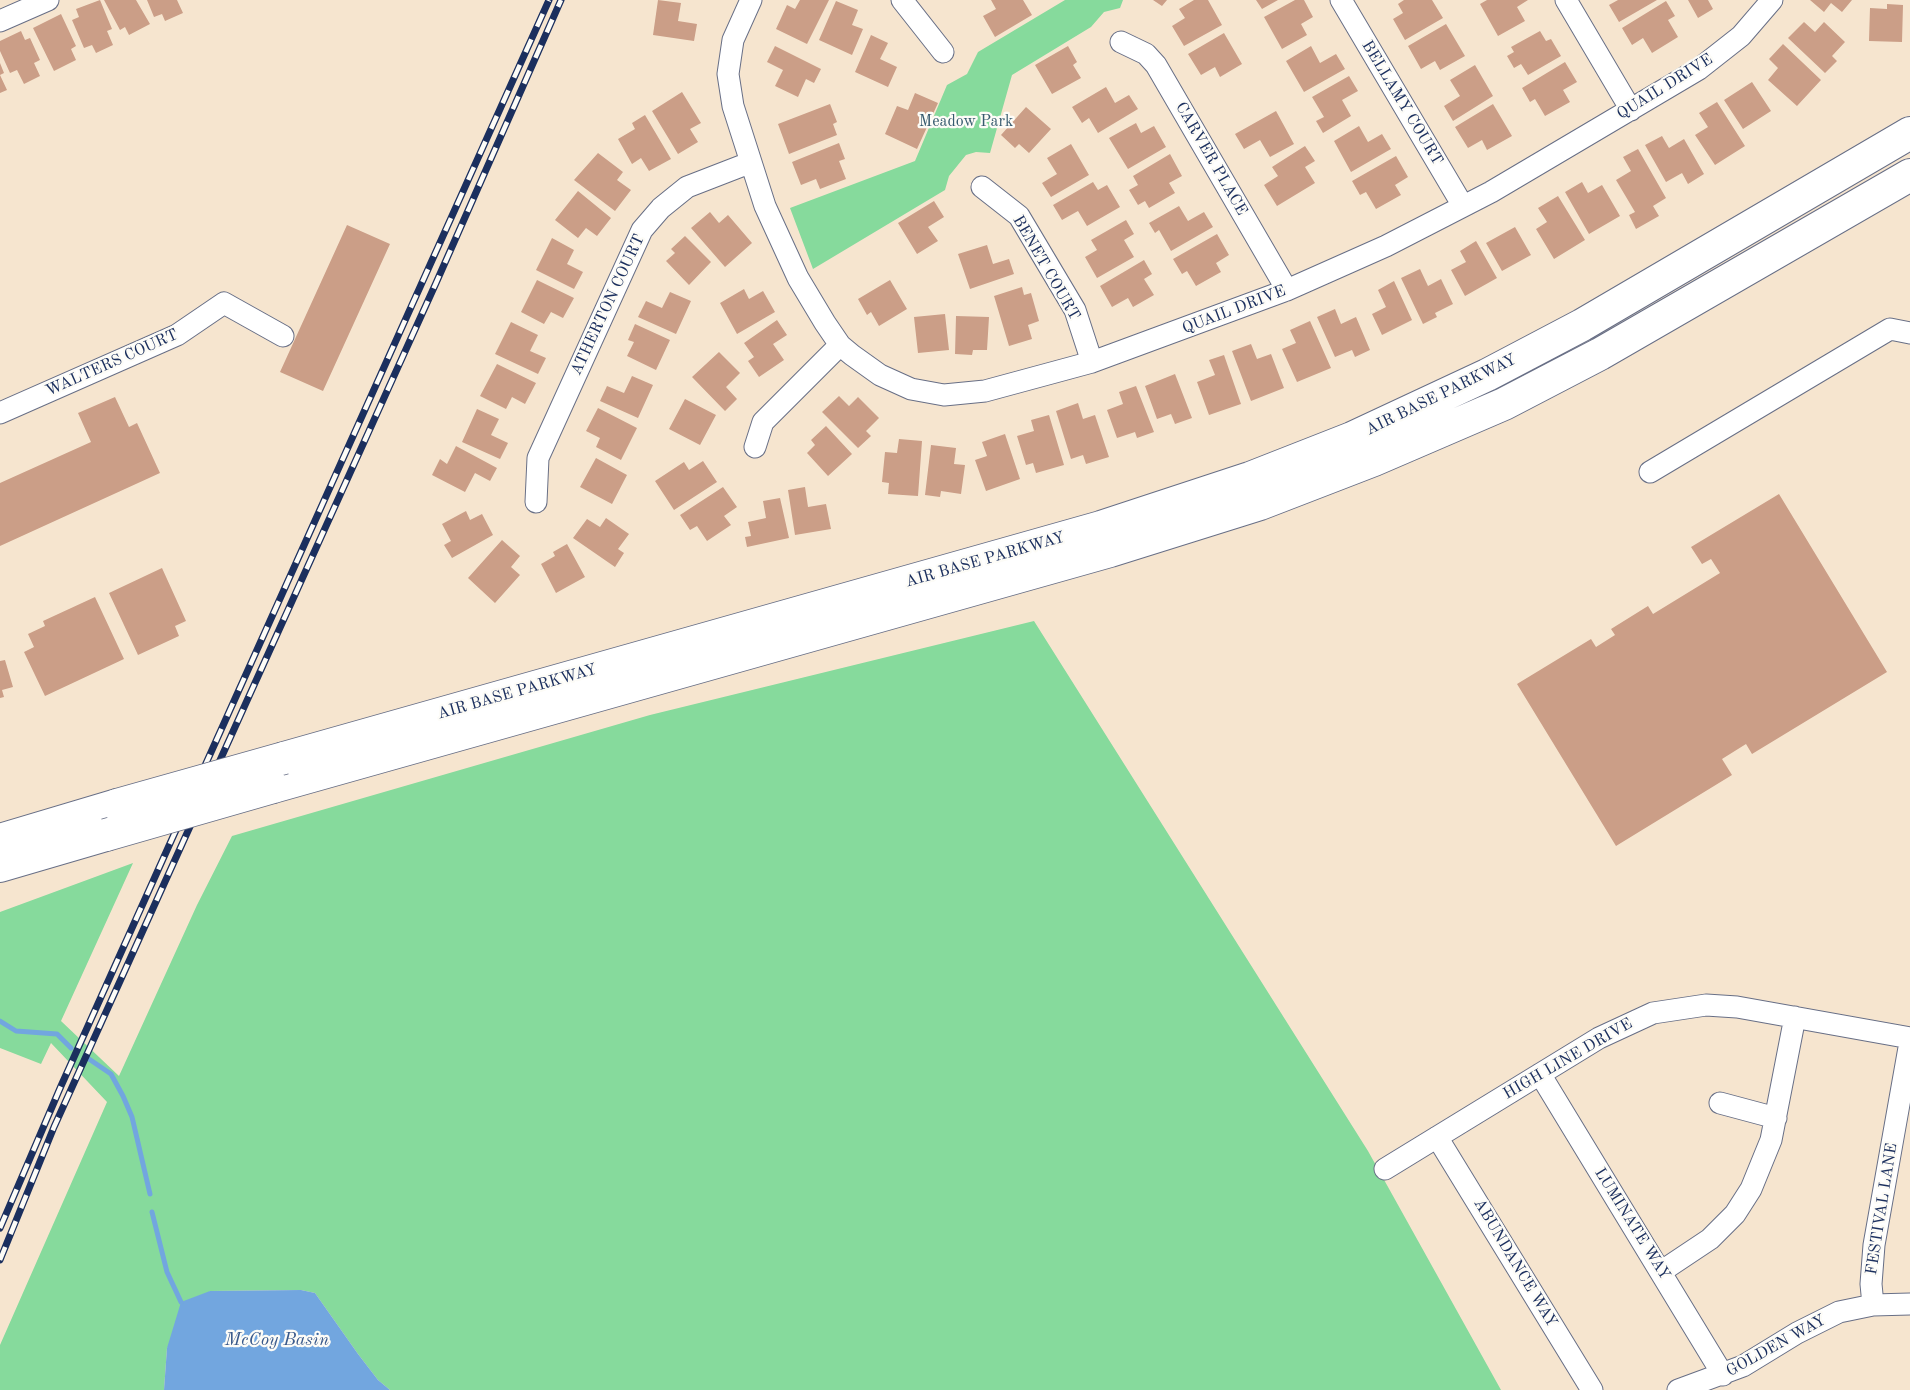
<!DOCTYPE html>
<html>
<head>
<meta charset="utf-8">
<style>
	body { margin:0 }
	canvas { display:block; background:#f6e5cf }
</style>
</head>
<body>
<canvas width="1910" height="1390"></canvas>
<script>
const g = document.querySelector('canvas').getContext('2d');
g.lineJoin = 'round';
function paint(path, color) { g.fillStyle = color; g.fill(path, 'evenodd'); }
const poly = rows => new Path2D(rows.map(r => 'M' + r).join(''));
function trace(path, color, width, dash) { g.strokeStyle = color; g.lineWidth = width; g.lineCap = dash ? 'butt' : 'round'; g.setLineDash(dash || []); g.stroke(path); }
function drawText(font, color, halo, rows, align = 'center') {
  g.font = font + ' "Old Standard TT",serif'; g.lineWidth = 4.5; g.setLineDash([]); g.textBaseline = 'middle'; g.strokeStyle = halo; g.fillStyle = color; for (const [text, x, y, turn = 0] of rows) {
    g.save(); g.translate(x, y); g.rotate((+turn || 0) * Math.PI / 180); g.textAlign = isNaN(turn) ? turn : align; if (halo) g.strokeText(text, 0, 0); g.fillText(text, 0, 0); g.restore();
  }
}
const green = poly([
	[1065,0,1123,0,1120,8,1104,12,1091,27,1012,75,990,153,976,152,966,155,949,176,945,190,813,269,790,208,915,161,947,85,967,74,978,52],
	[1034,621,1368,1151,1501,1390,390,1390,378,1380,358,1354,315,1293,301,1290,210,1291,167,1348,164,1390,0,1390,0,1345,107,1102,51,1043,41,1064,0,1048,0,912,133,863,61,1021,119,1076,197,905,232,836,650,715]
]);
const water = poly([
	[301,1290,315,1293,358,1354,378,1380,390,1390,164,1390,167,1348,181,1302,210,1291]
]);
const stream = poly([
	[0,1021,16,1031,57,1034,71,1048],
	[86,1057,111,1074,123,1096,132,1117,150,1194],
	[152,1212,167,1272,181,1302]
]);
const building = poly([
	[100,0,112,29,107,31,113,45,96,53,92,45,84,48,72,20,79,17,76,9],
	[104,0,136,0,150,24,129,35,125,27,120,30],
	[147,0,177,0,183,13,165,21,162,14,154,17],
	[658,0,681,3,678,21,697,24,694,41,653,35],
	[800,0,829,0,807,44,776,29,787,5,795,9],
	[991,0,1023,0,1032,15,995,37,983,16,996,9],
	[1153,0,1167,0,1162,6],
	[1194,0,1208,0,1222,25,1184,46,1172,26,1185,18,1179,9],
	[1256,0,1278,0,1262,9],
	[1295,0,1304,0,1313,17,1301,24,1307,35,1282,49,1264,17],
	[1404,0,1432,0,1443,18,1405,40,1393,19,1403,13,1398,4],
	[1487,0,1528,0,1517,7,1525,21,1498,36,1480,4],
	[1618,0,1657,0,1619,22,1609,5],
	[1688,0,1708,0,1713,9,1698,18],
	[1810,0,1852,0,1842,12,1831,3,1824,12],
	[836,1,858,10,852,25,863,29,852,55,819,40],
	[1666,1,1675,16,1668,20,1678,37,1652,53,1643,38,1632,45,1622,28],
	[1887,4,1903,5,1902,42,1869,41,1870,8,1887,9],
	[61,14,76,46,71,49,76,60,54,71,33,28],
	[1804,22,1815,32,1824,22,1845,42,1832,56,1837,61,1825,73,1788,38],
	[1446,24,1465,56,1440,70,1435,61,1421,69,1408,46],
	[21,31,25,40,30,38,40,60,34,63,40,76,24,84,17,70,10,73,0,51,0,41],
	[1540,31,1546,41,1551,39,1561,56,1528,75,1521,64,1514,68,1507,56,1514,52,1511,47],
	[1224,33,1242,64,1220,77,1215,67,1201,75,1188,54],
	[871,35,888,43,880,59,897,67,888,87,855,72],
	[1783,44,1821,80,1797,106,1768,80,1778,68,1769,59],
	[775,46,821,69,814,83,806,79,798,97,775,86,783,70,767,62],
	[1068,46,1077,62,1073,65,1081,78,1052,94,1035,65],
	[1311,46,1320,63,1336,54,1345,69,1304,92,1286,61],
	[1565,62,1577,82,1563,90,1570,102,1545,116,1535,99,1530,102,1522,88],
	[0,63,4,73,0,75,7,90,0,93],
	[1475,65,1493,96,1453,121,1444,106,1460,96,1450,80],
	[1349,76,1358,91,1342,100,1351,116,1323,133,1316,121,1324,117,1312,97],
	[1752,82,1771,111,1743,129,1724,100],
	[1106,87,1115,103,1129,95,1138,109,1098,133,1089,118,1082,123,1072,107],
	[682,92,701,123,690,129,698,142,678,154,652,111],
	[915,93,938,103,917,149,885,134,897,106,908,110],
	[1717,102,1745,146,1715,165,1695,135,1708,127,1699,113],
	[830,104,837,122,833,124,837,135,789,154,778,124],
	[1493,104,1512,136,1487,150,1482,140,1468,148,1455,127],
	[1026,107,1051,129,1029,153,1019,144,1015,148,1001,135],
	[1276,111,1294,144,1270,157,1260,140,1244,149,1235,134],
	[645,115,671,159,649,171,641,158,632,164,618,139,635,129,632,123],
	[1136,123,1141,133,1154,126,1166,147,1128,169,1109,138],
	[1359,126,1368,142,1382,134,1391,149,1351,172,1334,141],
	[1662,136,1669,148,1684,139,1704,174,1688,184,1682,173,1666,182,1645,145],
	[839,143,845,159,839,161,846,179,820,189,816,179,801,185,792,162],
	[1071,144,1089,175,1051,197,1042,183,1057,174,1047,158],
	[1305,146,1315,161,1305,167,1315,183,1277,206,1264,185,1278,176,1272,167],
	[1638,149,1666,198,1653,206,1659,216,1636,229,1629,215,1635,212,1616,180,1631,171,1623,157],
	[598,153,623,172,617,180,631,190,615,211,574,180],
	[1170,154,1182,176,1169,183,1175,193,1149,208,1145,201,1138,205,1129,190,1138,185,1133,176],
	[1396,156,1408,177,1395,185,1401,195,1376,209,1366,192,1360,195,1352,181],
	[1093,182,1098,190,1107,185,1120,207,1087,226,1078,211,1062,220,1053,205],
	[1582,182,1588,193,1602,185,1620,216,1589,234,1565,192],
	[578,191,611,218,597,236,586,228,578,238,555,220],
	[1558,196,1585,240,1554,259,1536,229,1547,222,1538,208],
	[934,201,944,217,928,227,938,241,917,254,898,223],
	[1179,206,1188,221,1204,212,1213,227,1171,251,1159,230,1155,233,1149,223],
	[710,212,719,223,728,215,752,243,725,267,691,228],
	[1126,220,1134,234,1124,240,1134,257,1097,278,1085,257,1097,250,1091,240],
	[347,225,390,244,323,391,280,372],
	[1515,227,1531,255,1502,271,1486,243],
	[1217,234,1229,255,1216,263,1221,272,1196,286,1187,271,1182,274,1173,259],
	[685,236,711,262,689,285,666,261,675,253,671,249],
	[552,238,574,250,567,264,583,272,574,289,536,270],
	[1476,241,1497,278,1465,296,1451,270,1466,262,1460,251],
	[987,245,993,264,1009,259,1014,274,970,289,958,254],
	[1144,260,1152,274,1144,279,1154,295,1133,307,1128,298,1112,307,1100,286],
	[1420,269,1428,286,1441,279,1453,304,1435,313,1437,317,1423,324,1401,278],
	[537,280,574,298,563,318,551,312,544,324,521,312],
	[890,280,907,309,879,326,871,312,867,315,858,299],
	[1394,281,1412,320,1382,335,1372,314,1386,307,1378,290],
	[1022,287,1024,295,1031,293,1039,321,1028,325,1032,339,1009,346,994,296],
	[744,289,749,299,763,291,775,312,737,334,720,303],
	[670,292,691,301,676,334,638,317,646,301,662,308],
	[1335,309,1341,324,1356,317,1370,350,1355,357,1352,350,1335,357,1317,317],
	[945,314,949,350,918,353,914,317],
	[956,316,989,317,987,350,973,350,972,355,955,354],
	[777,320,787,335,773,344,784,360,759,377,748,361,754,357,744,343],
	[1310,321,1331,368,1297,382,1282,349,1296,343,1290,330],
	[511,322,538,335,530,351,546,358,538,374,495,354],
	[635,324,670,340,656,370,627,356,634,342,628,340],
	[1251,344,1257,359,1271,354,1284,388,1251,401,1232,351],
	[719,352,740,373,726,387,737,399,725,411,692,377],
	[1224,355,1241,404,1209,415,1197,382,1215,375,1209,360],
	[497,364,536,383,525,404,512,397,506,409,480,396],
	[1175,374,1192,418,1175,424,1171,414,1157,419,1145,386],
	[632,376,653,385,638,418,600,401,607,386,624,393],
	[1136,386,1154,432,1137,438,1135,432,1117,438,1107,410,1123,404,1119,392],
	[839,396,849,406,858,397,879,418,866,431,871,436,858,448,822,412],
	[115,397,129,427,137,423,160,473,0,546,0,483,91,442,78,413],
	[685,399,716,415,700,445,669,429],
	[1078,403,1083,419,1095,415,1109,457,1086,464,1083,455,1071,459,1056,411],
	[598,408,637,428,621,460,596,447,600,438,586,431],
	[477,409,499,419,491,435,508,443,500,459,462,442],
	[1049,415,1064,465,1036,473,1033,463,1026,465,1017,436,1034,431,1031,420],
	[826,426,852,454,828,476,807,453,815,445,811,440],
	[1005,434,1020,479,986,491,975,460,987,456,982,442],
	[899,439,922,441,918,496,888,494,889,483,882,482,885,452,897,453],
	[931,445,956,448,954,464,965,465,961,494,941,491,940,497,925,495],
	[456,446,497,468,490,481,475,473,465,492,432,475,440,459,447,464],
	[596,458,627,475,612,504,580,487],
	[703,461,717,482,674,510,655,481,684,462,689,470],
	[723,487,737,507,724,516,731,525,707,541,697,526,690,530,680,515],
	[805,487,808,507,826,504,831,529,795,535,788,490],
	[1779,494,1887,672,1752,754,1746,744,1722,759,1732,775,1616,846,1517,684,1591,639,1596,647,1615,635,1611,629,1648,606,1653,614,1720,573,1711,559,1702,564,1691,547],
	[780,498,789,538,747,547,745,537,751,536,748,522,766,518,763,501],
	[466,511,470,520,482,514,493,535,452,558,444,545,451,541,442,524],
	[606,518,629,534,618,549,624,553,615,567,573,538,587,519,600,527],
	[502,540,520,556,511,567,520,575,495,603,468,578],
	[567,544,585,577,556,593,541,564,555,556,553,552],
	[162,568,186,621,175,626,179,636,138,655,109,593],
	[95,597,124,659,45,696,24,652,34,647,28,634,45,626,43,621],
	[5,660,13,687,2,690,4,697,0,698,0,661]
]);
const minor = poly([
	[751,0,733,40,728,74,733,106,765,206,798,278,825,323,840,345,852,355,880,375,911,389,944,395,985,391,1092,362,1287,290,1386,246,1491,192,1699,69,1741,36,1772,0],
	[902,0,943,52],
	[1341,0,1463,206],
	[1566,0,1631,110],
	[0,21,48,0],
	[1121,42,1146,54,1156,65,1287,290],
	[982,187,1019,216,1075,310,1092,362],
	[0,413,177,335,224,303,283,336],
	[755,447,763,422,840,345],
	[1650,472,1890,329,1910,333],
	[536,502,538,458,642,230,661,208,687,187,749,163],
	[1540,1074,1723,1375],
	[1720,1103,1776,1118],
	[1437,1137,1592,1390],
	[1385,1169,1599,1038,1653,1013,1706,1005,1737,1007,1910,1038],
	[1662,1271,1710,1239,1735,1214,1751,1189,1771,1140,1795,1017],
	[1873,1305,1871,1284,1874,1245,1910,1042],
	[1678,1390,1743,1366,1797,1333,1839,1312,1873,1305,1910,1304]
]);
const primary = poly([
	[284,758,1101,527,1250,478,1352,438,1487,375,1582,325,1910,133],
	[273,787,1110,551,1260,504,1374,460,1504,404,1600,354,1910,175],
	[0,840,117,805],
	[0,866,106,835]
]);
const rail = poly([
	[0,1228,61,1086,549,0],
	[0,1260,54,1127,436,283,561,0]
]);
const primaryBridge = poly([
	[117,805,284,758],
	[106,835,273,787]
]);
const streetNames = [
	["QUAIL DRIVE",1665,87,-32],
	["BELLAMY COURT",1402,103,59],
	["CARVER PLACE",1211,159,60],
	["BENET COURT",1046,268,60],
	["ATHERTON COURT",608,305,-65],
	["QUAIL DRIVE",1234,310,-21],
	["WALTERS COURT",112,363,-24],
	["AIR BASE PARKWAY",1441,395,-26],
	["AIR BASE PARKWAY",985,560,-16],
	["AIR BASE PARKWAY",517,692,-16],
	["HIGH LINE DRIVE",1568,1059,-30],
	["FESTIVAL LANE",1882,1209,-81],
	["LUMINATE WAY",1632,1224,58],
	["ABUNDANCE WAY",1515,1263,59],
	["GOLDEN WAY",1776,1346,-29]
];
const parkNames = [
	["Meadow Park",966,122]
];
const waterNames = [
	["McCoy Basin",277,1340]
];
paint(green, '#86da9c');
paint(water, '#72a6df');
trace(stream, '#72a6df', 5);
paint(building, '#cb9e87');
trace(minor, '#686f86', 23);
trace(primary, '#686f86', 34);
trace(minor, '#fff', 21);
trace(primary, '#fff', 32);
trace(rail, '#1b2f5e', 7);
trace(rail, '#fdfcf7', 4.5, [14]);
trace(primaryBridge, '#686f86', 34, []);
trace(primaryBridge, '#fff', 32);
drawText('16px', '#1b2f5e', '#fdfcf7', streetNames);
drawText('16px', '#365a6e', '#fdfcf7', parkNames);
drawText('italic 18px', '#39598b', '#fdfcf7', waterNames);
</script>
</body>
</html>
